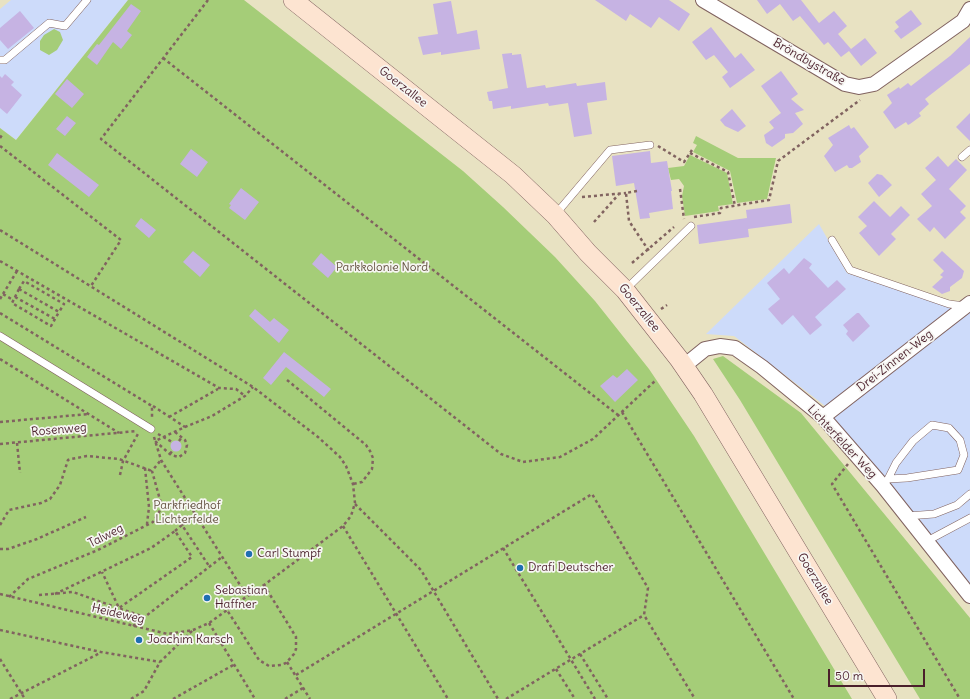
<!DOCTYPE html>
<html>
<head>
<meta charset="utf-8">
<style>
	body { margin:0 }
	#map { position:relative; width:970px; height:699px; overflow:hidden; background:#e8e2c2; font-family:Delius,sans-serif }
	canvas { display:block }
	.scale { position:absolute; left:828px; top:669px; width:97px; height:18px; box-sizing:border-box; border:2px solid #4a1f2b; border-top:0; padding-left:5px; font-size:12px; line-height:14px; white-space:nowrap; color:#4a1f2b; -webkit-text-stroke:3px #f6f6f2; paint-order:stroke }
</style>
</head>
<body>
<div id="map">
<canvas width="970" height="699"></canvas>
<div class="scale">50 m</div>
</div>
<script>
const g = document.querySelector('canvas').getContext('2d');
g.lineJoin = 'round';
function paint(path, color) { g.fillStyle = color; g.fill(path, 'evenodd'); }
const poly = rows => new Path2D(rows.map(r => 'M' + r).join(''));
function trace(path, color, width, dash) { g.strokeStyle = color; g.lineWidth = width; g.lineCap = dash ? 'butt' : 'round'; g.setLineDash(dash || []); g.stroke(path); }
function drawText(font, color, halo, rows, align = 'center') {
  g.font = font + ' Delius,sans-serif'; g.lineWidth = 3.5; g.setLineDash([]); g.textBaseline = 'middle'; g.strokeStyle = halo; g.fillStyle = color; for (const [text, x, y, turn = 0] of rows) {
    g.save(); g.translate(x, y); g.rotate((+turn || 0) * Math.PI / 180); g.textAlign = isNaN(turn) ? turn : align; if (halo) g.strokeText(text, 0, 0); g.fillText(text, 0, 0); g.restore();
  }
}
const built = poly([
	[11,0,128,0,16,140,0,128,0,9],
	[819,224,847,273,964,312,970,307,970,605,849,453,829,409,734,336,706,334]
]);
const green = poly([
	[128,0,244,0,463,171,503,207,555,257,595,301,649,369,694,436,852,699,0,699,0,128,16,140],
	[54,29,60,32,63,40,57,50,49,55,40,50,40,41,44,35],
	[696,136,738,158,776,158,767,199,737,203,730,171,693,152,697,145,693,143],
	[690,155,727,173,733,204,718,206,719,211,685,216,682,196,684,186,679,179,671,180,668,168,684,166],
	[723,356,801,413,970,618,970,699,920,699,740,400,713,359]
]);
const building = poly([
	[595,0,669,0,690,14,679,31,659,17,651,28,630,14,626,21],
	[757,0,801,0,819,23,834,11,847,26,838,34,851,49,865,38,877,53,861,66,849,51,841,57,828,42,824,45,800,16,793,21,780,4,767,14],
	[451,1,457,34,477,30,480,49,441,55,441,52,423,55,418,37,438,34,433,4],
	[131,4,141,11,127,31,132,35,121,49,113,42,97,65,87,57,97,44,99,45],
	[911,10,922,24,901,39,894,31,899,27,895,22],
	[20,11,34,28,8,49,0,40,0,28],
	[711,27,735,58,741,53,755,70,730,88,722,77,728,72,714,55,706,60,692,42],
	[970,37,970,64,925,99,929,104,919,113,921,116,910,124,908,125,906,122,895,129,883,112,892,103,887,95,899,87,900,89,908,83,911,86,950,56],
	[512,53,512,55,521,54,527,88,545,85,546,88,576,83,577,86,605,82,607,100,587,103,592,134,574,137,568,103,549,106,548,103,511,109,511,106,493,109,492,101,489,101,487,92,508,88,502,54],
	[781,71,798,94,791,99,804,110,795,113,803,124,793,133,785,134,785,138,772,147,766,143,764,135,774,128,769,122,781,113,761,86],
	[5,74,14,82,11,85,22,95,7,114,0,108,0,76,2,78],
	[67,79,84,94,72,108,55,94],
	[732,109,746,126,738,132,725,126,720,120],
	[970,113,970,141,956,127],
	[67,116,76,123,65,136,56,129],
	[849,125,851,129,854,127,869,147,859,156,861,162,852,168,849,168,847,165,835,172,824,156,833,145,828,138],
	[191,149,208,162,197,177,180,164],
	[650,151,651,163,667,161,672,191,671,191,673,209,649,213,650,218,640,219,634,183,616,186,612,156],
	[57,153,99,185,89,197,48,165],
	[938,156,948,167,956,159,967,170,949,189,966,206,960,212,966,218,945,239,934,227,930,232,917,219,932,206,921,194,936,180,925,168],
	[877,174,882,175,892,185,879,197,868,183],
	[241,188,259,202,245,220,229,208,231,205,229,204],
	[874,201,890,217,901,206,910,215,891,234,896,239,879,256,859,233,867,226,858,217],
	[790,204,792,223,748,229,749,237,699,244,697,225,747,218,746,210],
	[141,218,156,230,149,238,135,226],
	[193,251,210,265,200,277,183,262],
	[942,251,964,271,962,278,950,287,950,291,942,294,932,287,943,277,940,275,944,271,933,260],
	[321,253,337,267,328,278,312,264],
	[804,258,812,264,809,268,828,288,837,280,846,289,815,317,822,325,810,335,793,315,782,325,768,309,780,299,767,283,784,268,789,274],
	[255,309,270,322,274,318,289,330,279,343,249,316],
	[857,313,859,313,870,326,853,342,846,334,848,331,843,325],
	[284,352,331,389,324,397,286,367,271,385,263,378],
	[627,369,638,380,615,402,600,386,613,375,617,378],
	'170.5 446a5.5 5.5 0 1 1 11 0a5.5 5.5 0 1 1-11 0Z'
]);
const path = poly([
	[208,0,101,139,501,454,523,462,560,457,593,439,656,380],
	[163,58,618,415],
	[0,138,2,135],
	[0,146,121,240,91,286],
	[658,146,684,162,692,150],
	[690,153,728,172,735,206],
	[680,189,684,219],
	[637,191,626,193,629,221,649,251],
	[582,197,626,193],
	[694,217,720,213,721,208,769,200,778,161,860,100],
	[594,222,619,194],
	[0,230,253,387,318,437,340,457,346,466,353,484,355,503,351,516,343,526,264,585],
	[0,261,219,388,236,389,245,396],
	[632,263,674,227],
	[19,289,59,312,51,326,12,303,19,289],
	[19,289,24,281,64,304,59,312],
	[3,294,17,271],
	[15,297,55,319],
	[0,299,3,294,13,300],
	[661,309,667,305],
	[0,313,152,406,152,418],
	[0,359,119,433],
	[287,380,366,445,370,451,373,458,372,469,362,482,353,484],
	[153,406,185,427],
	[622,412,794,699],
	[169,417,218,389],
	[0,422,89,414],
	[175,432,185,440,187,445,185,453,179,457,171,455,155,441,185,427,212,416,245,396,253,387],
	[158,434,172,442],
	[154,437,161,460,247,596],
	[179,441,182,437],
	[17,443,20,473],
	[0,444,137,431],
	[170,454,173,450],
	[848,464,832,484,960,699],
	[145,468,149,507,147,524],
	[120,475,123,461,139,432],
	[355,504,421,570,498,699],
	[0,525,9,510,41,503,50,499,60,485,68,460,71,459,87,456,119,459,152,471],
	[182,525,196,515],
	[343,526,448,699],
	[175,531,182,525,209,566],
	[503,548,595,699],
	[0,549,8,549,37,539,86,517],
	[264,585,296,637,296,649,294,654,286,663,281,665,269,666,259,660,227,610,264,585],
	[0,594,168,634,193,630,209,623,227,610],
	[55,594,151,548,175,531,192,557,119,608,102,572],
	[39,595,73,592,144,617],
	[9,597,28,579,98,550,153,522,162,507,152,471,161,460],
	[209,623,255,699],
	[133,626,222,557],
	[0,630,101,652,160,662],
	[580,654,608,699],
	[0,659,25,699],
	[287,662,310,699],
	[556,669,575,699],
	[296,675,592,494,648,588,644,615,695,699],
	[10,699,100,653],
	[131,699,144,691,160,662,193,630],
	[173,699,235,664],
	[285,699,303,688],
	[506,699,644,615]
]);
const lane = poly([
	[0,60,5,60,49,23,65,26,87,0],
	[962,157,970,150],
	[555,215,610,150,650,145],
	[832,240,850,270,949,304,965,306],
	[625,290,691,226],
	[0,336,151,429],
	[883,486,888,479,896,463,913,441,932,425,949,428,960,440,964,455,958,470,907,478,888,479],
	[907,516,934,514,957,505,970,494],
	[927,541,970,518]
]);
const street = poly([
	[703,0,845,84,859,87,874,84,963,21,970,9],
	[684,366,705,349,720,346,735,348,762,367,823,417,883,486,970,596],
	[823,417,970,303]
]);
const secondary = poly([
	[293,0,513,175,555,215,588,253,625,290,679,359,703,394,887,699]
]);
const markers = [
	[249,554,4,"#1f6fb2"],
	[520,568,4,"#1f6fb2"],
	[207,598,4,"#1f6fb2"],
	[139,640,4,"#1f6fb2"]
];
const streetNames = [
	["Bröndbystraße",809,62,30],
	["Goerzallee",403,87,38],
	["Goerzallee",639,308,51],
	["Drei-Zinnen-Weg",895,361,-38],
	["Rosenweg",59,430,-5],
	["Lichterfelder Weg",842,442,47],
	["Talweg",106,536,-27],
	["Goerzallee",815,579,59],
	["Heideweg",118,614,13]
];
const parkNames = [
	["Parkkolonie Nord",382,268],
	["Parkfriedhof",187,506],
	["Lichterfelde",187,520]
];
const poiNames = [
	["Carl Stumpf",257,554],
	["Drafi Deutscher",528,568],
	["Sebastian",215,591],
	["Haffner",215,605],
	["Joachim Karsch",147,640]
];
paint(built, '#cddbfa');
paint(green, '#a5cd78');
paint(building, '#c6b3e3');
trace(lane, '#816360', 8);
trace(street, '#816360', 16);
trace(secondary, '#816360', 20);
trace(path, '#816360', 2.5, [3, 3]);
trace(lane, '#fff', 7);
trace(street, '#fff', 14);
trace(secondary, '#fde4d1', 19);
for (const [x, y, r, color] of markers) { const dot = new Path2D(); dot.arc(x, y, r, 0, 2 * Math.PI); g.fillStyle = color; g.fill(dot); trace(dot, '#f6f6f2', 1.5); }
drawText('12px', '#4a1f2b', '#f6f6f2', streetNames);
drawText('12px', '#655342', '#f6f6f2', parkNames);
drawText('12px', '#4a1f2b', '#f6f6f2', poiNames, 'left');
</script>
</body>
</html>
